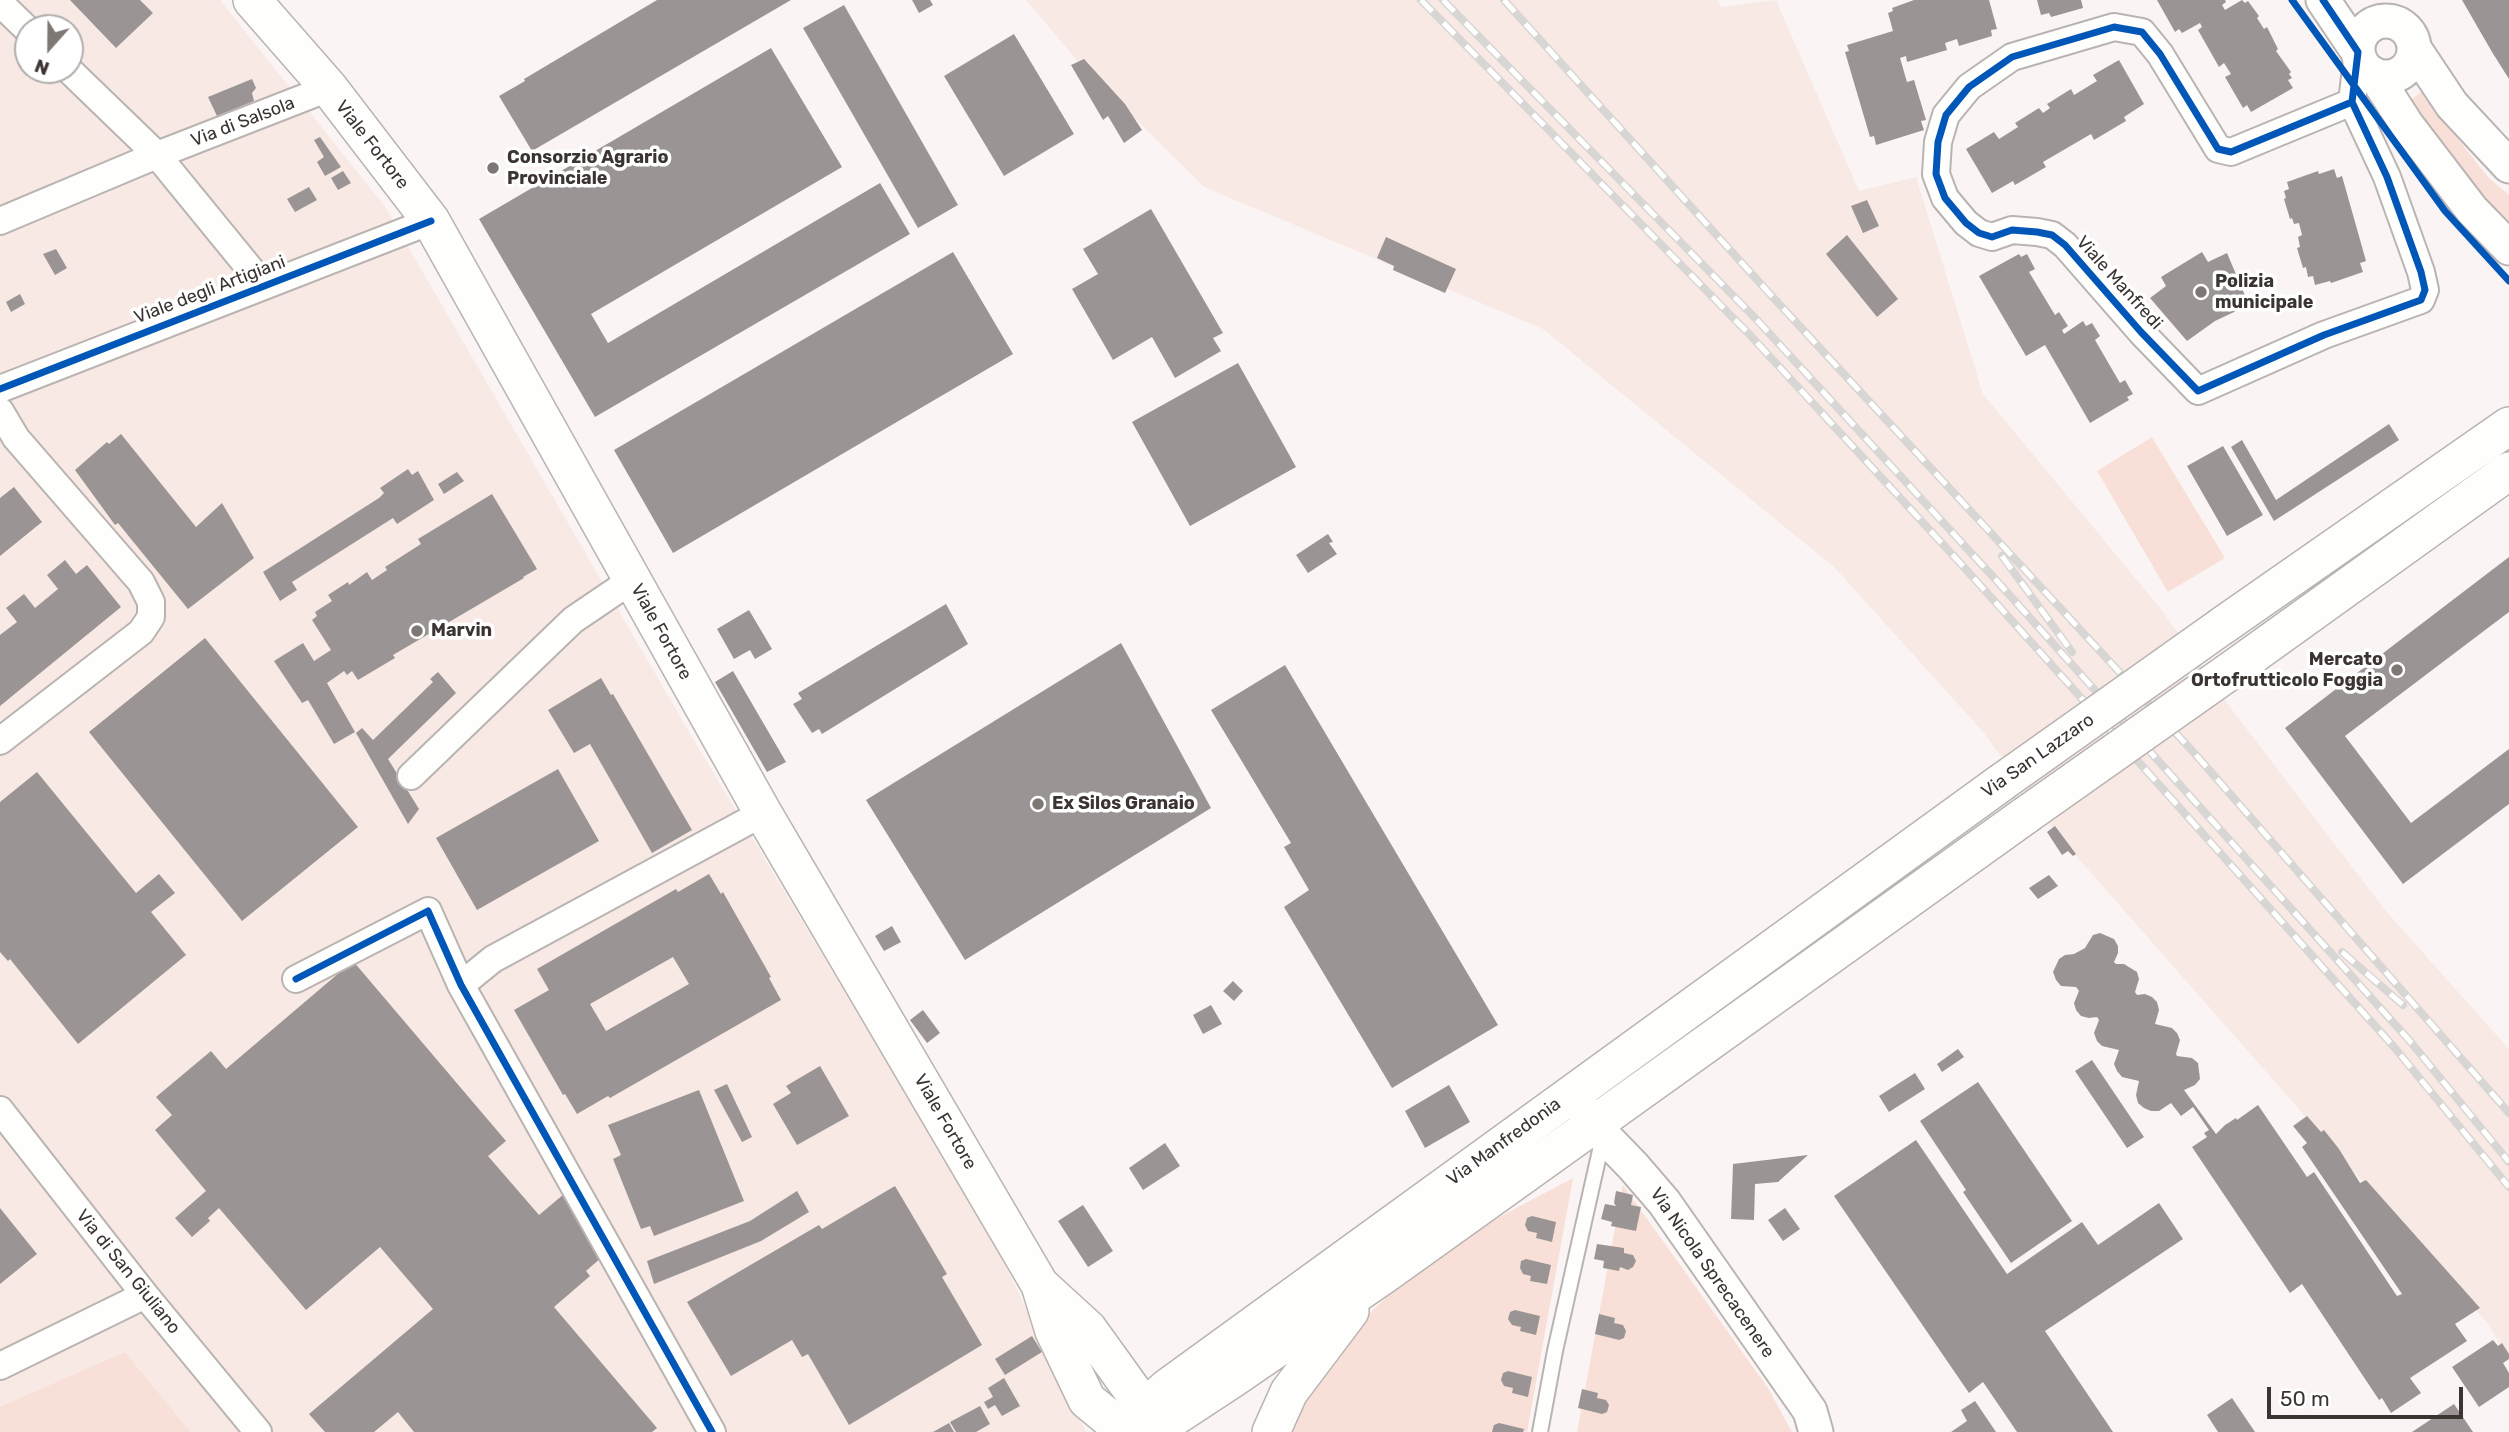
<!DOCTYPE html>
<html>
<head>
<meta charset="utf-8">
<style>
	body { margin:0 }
	#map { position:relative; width:2509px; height:1432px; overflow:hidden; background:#faf5f4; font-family:Rubik,sans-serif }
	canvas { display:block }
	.north { position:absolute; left:14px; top:14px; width:70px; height:70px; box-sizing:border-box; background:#fff; border:2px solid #b1aead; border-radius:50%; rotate:201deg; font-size:19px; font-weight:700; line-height:28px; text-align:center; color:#3b3431 }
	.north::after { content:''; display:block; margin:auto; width:24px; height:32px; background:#7e7875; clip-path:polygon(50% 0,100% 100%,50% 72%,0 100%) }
	.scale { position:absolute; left:2267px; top:1387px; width:196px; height:32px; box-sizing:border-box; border:4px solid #3b3431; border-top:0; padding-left:9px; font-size:21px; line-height:24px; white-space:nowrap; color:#3b3431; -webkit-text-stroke:5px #fff; paint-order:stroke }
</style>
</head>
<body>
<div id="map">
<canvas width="2509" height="1432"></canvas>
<div class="north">N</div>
<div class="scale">50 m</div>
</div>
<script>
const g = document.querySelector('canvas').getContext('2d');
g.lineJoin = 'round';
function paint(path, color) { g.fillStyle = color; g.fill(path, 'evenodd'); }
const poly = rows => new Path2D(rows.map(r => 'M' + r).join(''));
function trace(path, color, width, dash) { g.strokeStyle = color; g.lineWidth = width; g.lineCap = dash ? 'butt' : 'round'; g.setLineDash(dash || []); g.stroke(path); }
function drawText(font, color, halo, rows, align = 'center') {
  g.font = font + ' Rubik,sans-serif'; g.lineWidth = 7; g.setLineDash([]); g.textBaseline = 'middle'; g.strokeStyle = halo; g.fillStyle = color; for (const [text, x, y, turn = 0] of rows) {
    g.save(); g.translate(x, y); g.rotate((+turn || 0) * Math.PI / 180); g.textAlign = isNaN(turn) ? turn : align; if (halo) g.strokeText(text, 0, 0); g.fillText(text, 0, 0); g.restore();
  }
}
const built = poly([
	[0,0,220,0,384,205,692,737,992,1238,1086,1432,0,1432],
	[28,28,70,28,70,70,28,70],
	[1026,0,1718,0,1721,7,1776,0,1859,191,1916,177,1983,394,2161,609,2233,711,2385,910,2509,1049,2509,1359,2488,1324,2055,832,1984,733,1835,568,1543,329,1204,187,1081,65]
]);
const green = poly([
	[2421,92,2488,177,2509,195,2509,236,2405,104],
	[2152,437,2225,558,2168,592,2097,471],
	[1573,1178,1527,1432,1289,1432,1315,1367,1414,1270,1490,1222],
	[1623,1185,1768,1388,1792,1432,1577,1432],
	[125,1352,190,1432,0,1432,0,1407]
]);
const building = poly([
	[70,0,140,0,153,13,116,48],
	[657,0,791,0,532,151,499,96,525,81,524,79],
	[912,0,930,0,933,5,919,13],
	[1914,0,1989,0,1997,29,1991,30,1992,36,1959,46,1957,39,1945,43,1947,50,1907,62,1906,56,1900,58,1907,82,1914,80,1926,120,1921,121,1924,130,1876,145,1874,136,1870,137,1845,52,1849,51,1847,45,1893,31,1888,13,1893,11,1892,8],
	[2037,0,2081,0,2083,8,2051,17,2049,13,2041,15],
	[2157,0,2225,0,2226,2,2222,5,2225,10,2242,0,2245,3,2248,1,2259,16,2257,18,2264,29,2267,27,2278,49,2276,51,2291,72,2289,74,2292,78,2288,80,2293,88,2251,112,2247,105,2243,108,2225,77,2231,74,2224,63,2219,67,2198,30,2202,27,2200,23,2182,33,2179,29,2175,32],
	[2462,0,2509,0,2509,79,2492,52],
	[844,5,958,205,918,228,803,28],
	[1014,34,1074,134,1004,176,944,76],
	[771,48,842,167,591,314,608,343,880,183,910,234,595,417,479,219],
	[1084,59,1125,104,1142,130,1124,143,1108,116,1103,120,1071,65],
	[2119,60,2144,104,2124,117,2126,121,2094,140,2091,134,2043,162,2046,167,2015,185,2013,181,1992,193,1966,149,1994,132,1999,139,2018,127,2015,123,2039,108,2043,113,2050,108,2047,104,2071,89,2074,95,2097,81,2093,75],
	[252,79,256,88,252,93,254,101,217,116,208,97],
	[320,137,341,167,325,176,317,162,324,157,314,140],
	[2334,169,2337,178,2342,176,2366,261,2360,263,2363,272,2331,283,2330,281,2315,285,2313,276,2308,277,2306,267,2303,268,2297,248,2300,247,2298,237,2302,235,2299,223,2294,224,2292,218,2290,219,2284,199,2286,198,2284,191,2289,189,2287,182,2318,171,2319,174],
	[343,171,351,183,338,190,331,178],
	[309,187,317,200,295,212,287,199],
	[1867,200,1879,226,1863,233,1851,206],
	[1151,209,1223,333,1213,338,1221,351,1175,378,1152,337,1113,360,1072,289,1098,274,1083,249],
	[1847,235,1898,299,1877,317,1826,254],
	[1386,237,1456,269,1445,293,1393,270,1394,266,1377,258],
	[56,249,67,268,55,275,43,254],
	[953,252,1013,354,673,553,614,450],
	[2202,252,2208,262,2227,253,2249,305,2215,321,2187,341,2150,298,2166,286,2161,277],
	[2019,254,2021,257,2027,254,2035,269,2029,272,2055,315,2059,312,2068,326,2062,330,2064,334,2083,321,2086,326,2092,323,2100,336,2095,340,2120,383,2125,380,2133,394,2127,397,2129,400,2090,423,2045,345,2026,356,1979,276],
	[20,294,25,304,11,312,6,302],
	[1238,363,1296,467,1190,526,1132,422],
	[2389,424,2399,440,2274,521,2231,447,2242,440,2276,500],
	[121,434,196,527,222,503,254,558,188,609,118,523,115,525,75,470,107,442,109,444],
	[2223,446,2263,515,2227,536,2187,466],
	[408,469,412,475,418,471,434,500,397,524,393,518,292,582,297,590,280,601,263,572,379,498,384,493,380,488],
	[457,472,464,481,444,494,438,484],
	[14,487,42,522,0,556,0,498],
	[492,494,537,569,523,577,524,578,393,655,395,658,358,680,352,671,347,675,344,671,327,683,355,732,334,744,308,700,302,703,274,661,303,643,314,661,331,650,312,620,317,616,315,612,332,601,328,595,348,582,349,585,367,572,372,580,387,570,385,567,421,544,418,539],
	[1328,534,1333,542,1329,543,1337,554,1308,573,1296,555],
	[2509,557,2509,612,2345,736,2411,823,2509,749,2509,804,2403,884,2285,728],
	[65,560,76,574,87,565,121,607,0,706,0,635,17,622,6,608,24,594,35,608,58,589,47,575],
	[946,604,968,644,822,734,819,729,812,733,793,704,802,699,798,693],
	[749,610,772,649,755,659,750,650,734,659,717,629],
	[205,638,358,827,242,921,89,732],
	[1121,643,1211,808,965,960,866,800],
	[1285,665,1498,1025,1392,1088,1284,907,1309,890,1284,847,1291,843,1211,710],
	[733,671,786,762,767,772,715,682],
	[438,672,456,693,388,759,419,809,408,824,356,733,362,728,373,740,433,682,430,679],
	[601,678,611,695,613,694,692,830,652,853,590,744,574,753,548,710],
	[558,769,599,841,477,910,436,838],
	[37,772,136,893,159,874,175,893,151,912,186,955,78,1044,10,959,8,961,0,952,0,802],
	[2055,826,2076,854,2073,856,2068,851,2062,855,2047,832],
	[709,874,721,894,723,892,771,977,769,978,781,1000,610,1098,608,1096,577,1114,565,1094,563,1095,514,1010,549,990,537,969,676,889,678,892],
	[673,957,689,984,606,1031,590,1004],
	[2049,875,2058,886,2038,899,2029,888],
	[892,926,901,942,884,951,875,936],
	[2100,933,2114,939,2118,946,2118,953,2114,962,2116,964,2124,964,2137,972,2139,979,2135,992,2137,995,2145,994,2152,997,2157,1002,2159,1010,2155,1024,2172,1028,2177,1033,2180,1040,2176,1054,2177,1056,2192,1058,2198,1063,2200,1079,2195,1085,2184,1090,2216,1134,2225,1125,2236,1118,2237,1120,2258,1105,2307,1177,2314,1172,2397,1296,2402,1294,2302,1147,2307,1143,2293,1126,2307,1116,2321,1132,2324,1130,2339,1149,2360,1183,2366,1180,2480,1308,2455,1324,2467,1341,2410,1378,2421,1393,2391,1413,2382,1398,2379,1400,2302,1284,2290,1293,2192,1147,2207,1137,2204,1133,2209,1130,2193,1107,2181,1116,2171,1103,2159,1111,2151,1111,2144,1108,2138,1103,2136,1095,2139,1081,2122,1077,2117,1071,2114,1064,2119,1050,2102,1046,2097,1041,2094,1033,2099,1020,2097,1017,2089,1018,2081,1016,2076,1010,2074,1003,2079,991,2076,987,2061,986,2056,980,2053,972,2059,959,2065,955,2074,954,2085,948,2093,935],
	[353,961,506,1141,488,1156,539,1215,564,1194,596,1239,591,1243,602,1257,586,1271,590,1276,554,1307,657,1428,652,1432,414,1432,398,1412,374,1432,325,1432,309,1414,433,1309,380,1247,306,1310,219,1208,208,1218,210,1221,192,1237,175,1218,206,1191,155,1130,172,1115,156,1097,211,1051,226,1069],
	[1233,981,1243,991,1234,1001,1223,991],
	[1211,1005,1222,1024,1203,1034,1193,1015],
	[923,1010,940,1033,927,1043,910,1020],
	[1958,1049,1964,1057,1942,1072,1937,1064],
	[2092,1060,2144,1137,2127,1148,2075,1071],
	[820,1066,849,1116,797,1145,773,1104,791,1093,786,1086],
	[1915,1073,1925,1089,1889,1112,1879,1096],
	[1978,1082,2072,1221,2011,1263,1963,1192,1966,1190,1920,1121],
	[727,1084,752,1137,742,1142,714,1090],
	[1449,1085,1470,1122,1425,1148,1405,1111],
	[699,1090,744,1201,654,1236,650,1226,641,1229,613,1159,621,1155,608,1125],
	[1916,1140,2007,1274,2082,1222,2098,1245,2159,1203,2183,1239,2045,1331,2113,1432,2017,1432,1983,1382,1969,1393,1834,1196],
	[1165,1143,1180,1166,1143,1190,1129,1168],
	[1808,1155,1778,1182,1755,1184,1754,1220,1731,1219,1733,1164],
	[895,1186,947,1274,942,1277,982,1345,849,1425,808,1354,802,1357,792,1340,731,1376,687,1302,819,1225,822,1229],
	[797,1191,809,1212,761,1241,654,1284,647,1261,750,1221],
	[1616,1191,1633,1195,1631,1205,1641,1207,1636,1231,1611,1226,1612,1222,1601,1219,1605,1204,1616,1206,1614,1203],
	[1083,1205,1113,1251,1088,1267,1058,1221],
	[0,1208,37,1254,0,1284],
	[1785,1208,1800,1229,1783,1241,1768,1220],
	[1532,1216,1556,1222,1552,1242,1536,1238,1537,1233,1528,1231,1525,1225,1527,1218],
	[1597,1244,1624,1248,1624,1253,1633,1255,1636,1261,1633,1267,1628,1270,1620,1267,1619,1271,1603,1268,1604,1261,1594,1259],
	[1526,1259,1551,1265,1547,1284,1530,1281,1531,1276,1523,1274,1520,1268,1521,1261],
	[1515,1310,1540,1316,1536,1335,1520,1331,1521,1327,1512,1325,1508,1319,1510,1312],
	[1599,1314,1615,1318,1614,1323,1623,1325,1626,1331,1624,1338,1619,1340,1595,1334],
	[1032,1336,1042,1352,1005,1375,995,1359],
	[2493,1340,2498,1346,2502,1343,2509,1354,2509,1359,2503,1363,2509,1373,2509,1387,2479,1407,2452,1367],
	[1508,1371,1532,1377,1528,1397,1512,1393,1513,1388,1504,1386,1501,1380,1503,1373],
	[1004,1378,1020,1406,1002,1416,995,1405,988,1409,984,1402,993,1397,988,1388],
	[1582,1389,1598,1393,1597,1398,1606,1400,1609,1405,1607,1412,1602,1414,1578,1408],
	[2232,1398,2255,1432,2218,1432,2207,1415],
	[1975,1401,1996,1432,1951,1432,1967,1421,1961,1410],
	[2454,1404,2473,1432,2412,1432],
	[980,1406,990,1424,976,1432,956,1432,950,1422],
	[949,1423,954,1432,933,1432],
	[1499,1423,1524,1429,1523,1432,1492,1432,1494,1425]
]);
const service = poly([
	[1540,1432,1555,1351,1603,1137]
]);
const minor = poly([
	[0,3,28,30],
	[69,70,157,155,264,286],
	[2352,102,2231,152,2218,149,2160,54,2142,32,2114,27,2012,57,1969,87,1946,115,1938,142,1936,174,1945,198,1966,223,1979,233,1992,237,2012,230,2037,232,2052,235,2065,245,2141,332,2198,391,2324,335,2421,300,2425,290,2421,272,2387,177,2352,102,2358,52],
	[0,221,157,155,329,88],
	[0,389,431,221],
	[0,411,16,438,141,582,151,602,151,617,141,632,0,741],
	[411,776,573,620,632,580],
	[296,979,428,911,461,985,712,1432],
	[461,985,493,959,763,813],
	[0,1110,145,1295,258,1432],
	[0,1366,145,1295]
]);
const tertiary = poly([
	[2323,0,2358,52],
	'2358 49a28 28 0 1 1 56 0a28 28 0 1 1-56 0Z',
	[2414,48,2452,105,2509,166],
	[2374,74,2407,125,2472,210,2509,248],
	[1579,1104,1603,1135,1633,1166,1664,1202,1810,1411,1816,1432]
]);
const secondary = poly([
	[252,0,329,88,431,221,763,813,1040,1285,1054,1331,1087,1400,1122,1429,1145,1432,1159,1427,1235,1377,1385,1274,2026,815],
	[2222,626,2509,426],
	[2247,659,2509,471],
	[1041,1286,1088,1329,1160,1429],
	[1121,1430,1167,1388,2002,782],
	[1271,1432,1289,1392,1350,1311]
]);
const rail = poly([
	[1421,0,1749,334,1962,565,2394,1047,2509,1187],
	[1443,0,1757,320,1996,580,2409,1040,2509,1162],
	[1504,0,1769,293,2196,755,2509,1113],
	[2002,556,2072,652],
	[2342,952,2403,1005]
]);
const secondaryBridge = poly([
	[2002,782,2222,626],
	[2026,815,2247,659]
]);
const cycleway = poly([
	[2292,0,2445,211,2509,281],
	[2323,0,2358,52,2352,102,2387,177,2421,272,2425,290,2421,300,2324,335,2198,391,2141,332,2065,245,2052,235,2037,232,2012,230,1992,237,1979,233,1966,223,1945,198,1936,174,1938,142,1946,115,1969,87,2012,57,2114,27,2142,32,2160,54,2218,149,2231,152,2352,102],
	[0,389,431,221],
	[296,979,428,911,461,985,712,1432]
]);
const markers = [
	[493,168,7,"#7e7875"],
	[2201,292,7,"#7e7875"],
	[417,631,7,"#7e7875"],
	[2397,670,7,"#7e7875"],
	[1038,804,7,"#7e7875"]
];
const streetNames = [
	["Via di Salsola",243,122,-21],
	["Viale Fortore",372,145,52],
	["Viale Manfredi",2119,283,48],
	["Viale degli Artigiani",210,290,-21],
	["Viale Fortore",661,632,61],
	["Via San Lazzaro",2038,756,-35],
	["Viale Fortore",945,1122,60],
	["Via Manfredonia",1504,1142,-36],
	["Via di San Giuliano",128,1272,51],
	["Via Nicola Sprecacenere",1712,1273,55]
];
const poiNames = [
	["Consorzio Agrario",507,158],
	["Provinciale",507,179],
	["Polizia",2215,282],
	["municipale",2215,303],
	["Marvin",431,631],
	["Mercato",2383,660,"right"],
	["Ortofrutticolo Foggia",2383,681,"right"],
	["Ex Silos Granaio",1052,804]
];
paint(built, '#f8e9e4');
paint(green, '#f8e0d8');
paint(building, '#9a9594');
trace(service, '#b9b4b2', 18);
trace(minor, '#b9b4b2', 30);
trace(tertiary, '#b9b4b2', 37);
trace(secondary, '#b9b4b2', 40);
trace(service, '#fefefd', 14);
trace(minor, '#fefefd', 26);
trace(tertiary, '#fefefd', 33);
trace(secondary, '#fefefd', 37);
trace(rail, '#d7d6d5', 8);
trace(rail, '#fff', 5, [16]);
trace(secondaryBridge, '#b9b4b2', 40, []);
trace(secondaryBridge, '#fefefd', 37);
trace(cycleway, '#0057b8', 7);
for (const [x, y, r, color] of markers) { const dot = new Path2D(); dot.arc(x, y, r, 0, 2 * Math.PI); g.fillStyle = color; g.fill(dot); trace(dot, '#fff', 2.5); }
drawText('18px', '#3b3431', '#fff', streetNames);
drawText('bold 18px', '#3b3431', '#fff', poiNames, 'left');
</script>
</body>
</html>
